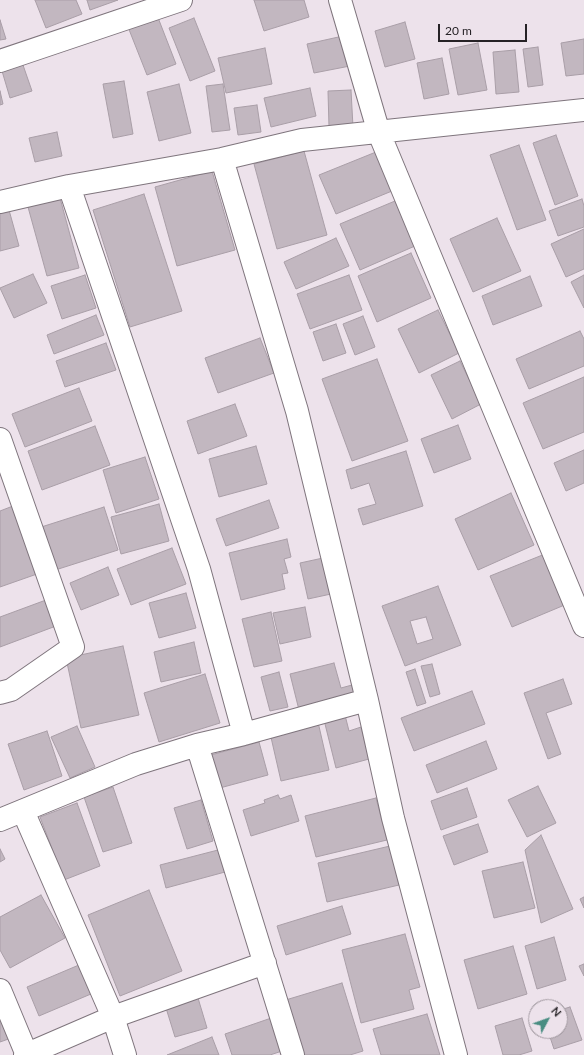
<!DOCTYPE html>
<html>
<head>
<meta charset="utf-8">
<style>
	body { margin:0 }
	#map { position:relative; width:584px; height:1055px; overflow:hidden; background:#ede2eb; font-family:Lato,sans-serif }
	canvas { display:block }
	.north { position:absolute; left:528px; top:999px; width:40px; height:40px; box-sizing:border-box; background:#ede2eb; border:1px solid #9d959c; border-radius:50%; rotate:49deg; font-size:11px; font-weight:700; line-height:16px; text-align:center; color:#262226 }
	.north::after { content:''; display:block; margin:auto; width:14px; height:18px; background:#498d82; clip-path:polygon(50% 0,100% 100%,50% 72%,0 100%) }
	.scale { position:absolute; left:438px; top:24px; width:89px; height:18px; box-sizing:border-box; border:2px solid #262226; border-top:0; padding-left:5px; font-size:12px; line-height:14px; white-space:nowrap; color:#262226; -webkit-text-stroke:3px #ede2eb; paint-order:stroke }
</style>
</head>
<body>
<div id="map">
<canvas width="584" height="1055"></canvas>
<div class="north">N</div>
<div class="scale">20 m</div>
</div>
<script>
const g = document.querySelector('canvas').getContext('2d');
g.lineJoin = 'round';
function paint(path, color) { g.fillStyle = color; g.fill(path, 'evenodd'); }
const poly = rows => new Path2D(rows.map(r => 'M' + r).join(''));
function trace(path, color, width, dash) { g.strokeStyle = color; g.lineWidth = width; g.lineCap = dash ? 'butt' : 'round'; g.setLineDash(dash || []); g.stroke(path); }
const building = poly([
	[35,0,76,0,82,14,46,28,35,0],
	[87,0,118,0,90,10,87,0],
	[254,0,304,0,309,17,264,31,254,0],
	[157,15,176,64,147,75,128,27,157,15],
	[194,18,215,71,190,81,169,28,194,18],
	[0,20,6,39,0,40,0,20],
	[405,22,415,59,385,67,375,31,405,22],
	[343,36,350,66,314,73,307,44,343,36],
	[584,39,584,74,566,76,561,43,584,39],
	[478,43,487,90,458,95,449,49,478,43],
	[538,47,543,85,528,87,523,49,538,47],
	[265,48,272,84,226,93,218,58,265,48],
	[515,50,519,92,496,94,493,52,515,50],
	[442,58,449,94,424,99,417,63,442,58],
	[23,65,32,91,10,98,2,71,23,65],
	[124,81,133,134,113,138,103,84,124,81],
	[179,84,191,133,159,141,147,92,179,84],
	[223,84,230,130,212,132,206,86,223,84],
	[310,88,316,116,271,127,264,98,310,88],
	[351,90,353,127,329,127,328,91,351,90],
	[0,91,3,104,0,105,0,91],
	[257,105,261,132,238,135,234,108,257,105],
	[57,132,62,156,35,162,29,138,57,132],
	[556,135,578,196,555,205,533,143,556,135],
	[519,145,546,220,517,230,490,155,519,145],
	[304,151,327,235,277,249,254,164,304,151],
	[376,152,392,191,336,214,319,175,376,152],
	[212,171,235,250,177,266,155,187,212,171],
	[144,194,182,311,130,327,93,210,144,194],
	[60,198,79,268,47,276,28,207,60,198],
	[582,199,584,206,584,227,558,236,549,211,582,199],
	[395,201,415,246,360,270,340,224,395,201],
	[9,210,19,246,0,251,0,212,9,210],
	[497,218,521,271,473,292,450,239,497,218],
	[584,229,584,269,566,277,551,244,584,229],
	[336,238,349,266,296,289,284,262,336,238],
	[411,253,431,298,377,322,358,276,411,253],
	[33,274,47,303,14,318,0,288,33,274],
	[85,275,96,308,62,319,51,286,85,275],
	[349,275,362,310,310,329,297,294,349,275],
	[584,275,584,308,571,282,584,275],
	[530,276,542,306,493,325,482,296,530,276],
	[438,310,459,353,419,373,398,329,438,310],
	[96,315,104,335,54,354,47,335,96,315],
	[363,316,375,347,355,355,343,324,363,316],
	[336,324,346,353,323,361,313,332,336,324],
	[580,331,584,339,584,366,529,389,516,359,580,331],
	[260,338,274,373,218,393,205,358,260,338],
	[106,343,116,370,65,387,56,361,106,343],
	[377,359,408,441,352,461,322,379,377,359],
	[460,361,481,404,452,419,431,375,460,361],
	[584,377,584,432,543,449,523,403,584,377],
	[79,388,92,421,25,447,12,414,79,388],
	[235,404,247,436,198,454,187,421,235,404],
	[458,425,471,459,434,473,421,439,458,425],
	[95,426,110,465,42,490,28,451,95,426],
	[256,446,267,484,219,497,209,459,256,446],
	[584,450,584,483,566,491,554,463,584,450],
	[406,451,423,506,363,525,358,509,376,504,369,483,351,489,346,470,406,451],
	[145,457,159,499,116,513,103,470,145,457],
	[511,493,534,545,478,570,455,519,511,493],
	[269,500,279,528,226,546,216,519,269,500],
	[159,504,169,541,121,554,111,517,159,504],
	[13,506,37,574,0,587,0,511,13,506],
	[104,507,118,550,49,572,35,529,104,507],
	[287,539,291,557,284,559,288,573,282,574,285,589,241,600,229,553,287,539],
	[172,548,186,584,131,605,117,569,172,548],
	[545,554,567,604,512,627,490,576,545,554],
	[323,558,331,594,308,599,300,563,323,558],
	[108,567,119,595,81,610,70,583,108,567],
	[438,586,461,645,405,666,382,606,438,586],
	[426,617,433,639,417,644,410,621,426,617],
	[186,593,196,628,159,638,149,603,186,593],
	[46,600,56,626,0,647,0,617,46,600],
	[305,607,311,637,280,644,273,613,305,607],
	[271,612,282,661,254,667,242,619,271,612],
	[194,642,201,673,161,682,154,652,194,642],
	[123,646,139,715,81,728,66,658,123,646],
	[334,663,341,688,352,685,356,700,300,714,290,674,334,663],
	[432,664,440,694,430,697,421,666,432,664],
	[415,669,426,703,417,706,406,672,415,669],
	[279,672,288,707,270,711,261,677,279,672],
	[205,674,220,723,159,742,144,693,205,674],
	[563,679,572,704,546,713,561,754,548,759,524,693,563,679],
	[472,691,485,724,414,751,401,718,472,691],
	[345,715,349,731,361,727,369,759,336,768,324,720,345,715],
	[318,722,329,770,281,781,270,733,318,722],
	[77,726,95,767,70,778,51,737,77,726],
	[47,731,62,776,24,790,8,744,47,731],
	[486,741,497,769,437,793,426,765,486,741],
	[259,742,268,775,216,789,207,756,259,742],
	[538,786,556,823,527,837,508,800,538,786],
	[113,787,132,843,103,852,84,797,113,787],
	[467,788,477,817,441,830,431,801,467,788],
	[278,795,280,799,291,795,299,821,251,836,243,810,265,803,264,800,278,795],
	[376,798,387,840,316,857,305,816,376,798],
	[201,800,213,841,187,849,174,808,201,800],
	[77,803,100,866,64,880,40,817,77,803],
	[478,824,488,852,454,865,443,836,478,824],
	[541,835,573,909,541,923,525,850,541,835],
	[390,846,399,885,327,902,318,863,390,846],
	[0,849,5,859,0,862,0,849],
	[218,850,225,872,166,888,160,865,218,850],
	[523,862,535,908,494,918,482,871,523,862],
	[149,890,182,971,120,996,88,915,149,890],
	[41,895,65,938,10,968,0,950,0,917,41,895],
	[584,897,584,908,580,899,584,897],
	[342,906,351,934,286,955,277,926,342,906],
	[405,934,420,987,409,990,414,1009,361,1023,342,950,405,934],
	[554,937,566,980,537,989,525,946,554,937],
	[513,946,527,994,478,1009,464,960,513,946],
	[86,962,98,991,39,1016,27,987,86,962],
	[584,964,584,976,579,966,584,964],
	[342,983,363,1051,350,1055,296,1055,279,1002,342,983],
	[0,990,17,1036,0,1042,0,990],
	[198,998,207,1028,175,1037,166,1008,198,998],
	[570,1007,582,1040,554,1049,548,1031,560,1031,560,1010,570,1007],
	[427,1014,440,1055,381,1055,373,1029,427,1014],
	[280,1015,291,1048,270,1055,232,1055,225,1034,280,1015],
	[522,1018,532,1051,519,1055,503,1055,495,1026,522,1018],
	[212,1037,219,1055,167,1055,212,1037]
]);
const minor = poly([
	[340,0,379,133,584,626],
	[0,61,181,0],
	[222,159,297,411,367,700,393,818,456,1055],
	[69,186,199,569,244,734,197,745,293,1055],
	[0,202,69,186,222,159,302,140,584,110],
	[0,439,73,647,11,690,0,693],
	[244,734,367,700],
	[23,811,113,1017,125,1055],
	[0,820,136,764,197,745],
	[0,990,27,1055],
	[25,1055,113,1017,265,963]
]);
paint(building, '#c2b7c0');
trace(building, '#a99ea7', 1);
trace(minor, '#7f757d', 24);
trace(minor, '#fff', 22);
</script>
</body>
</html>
